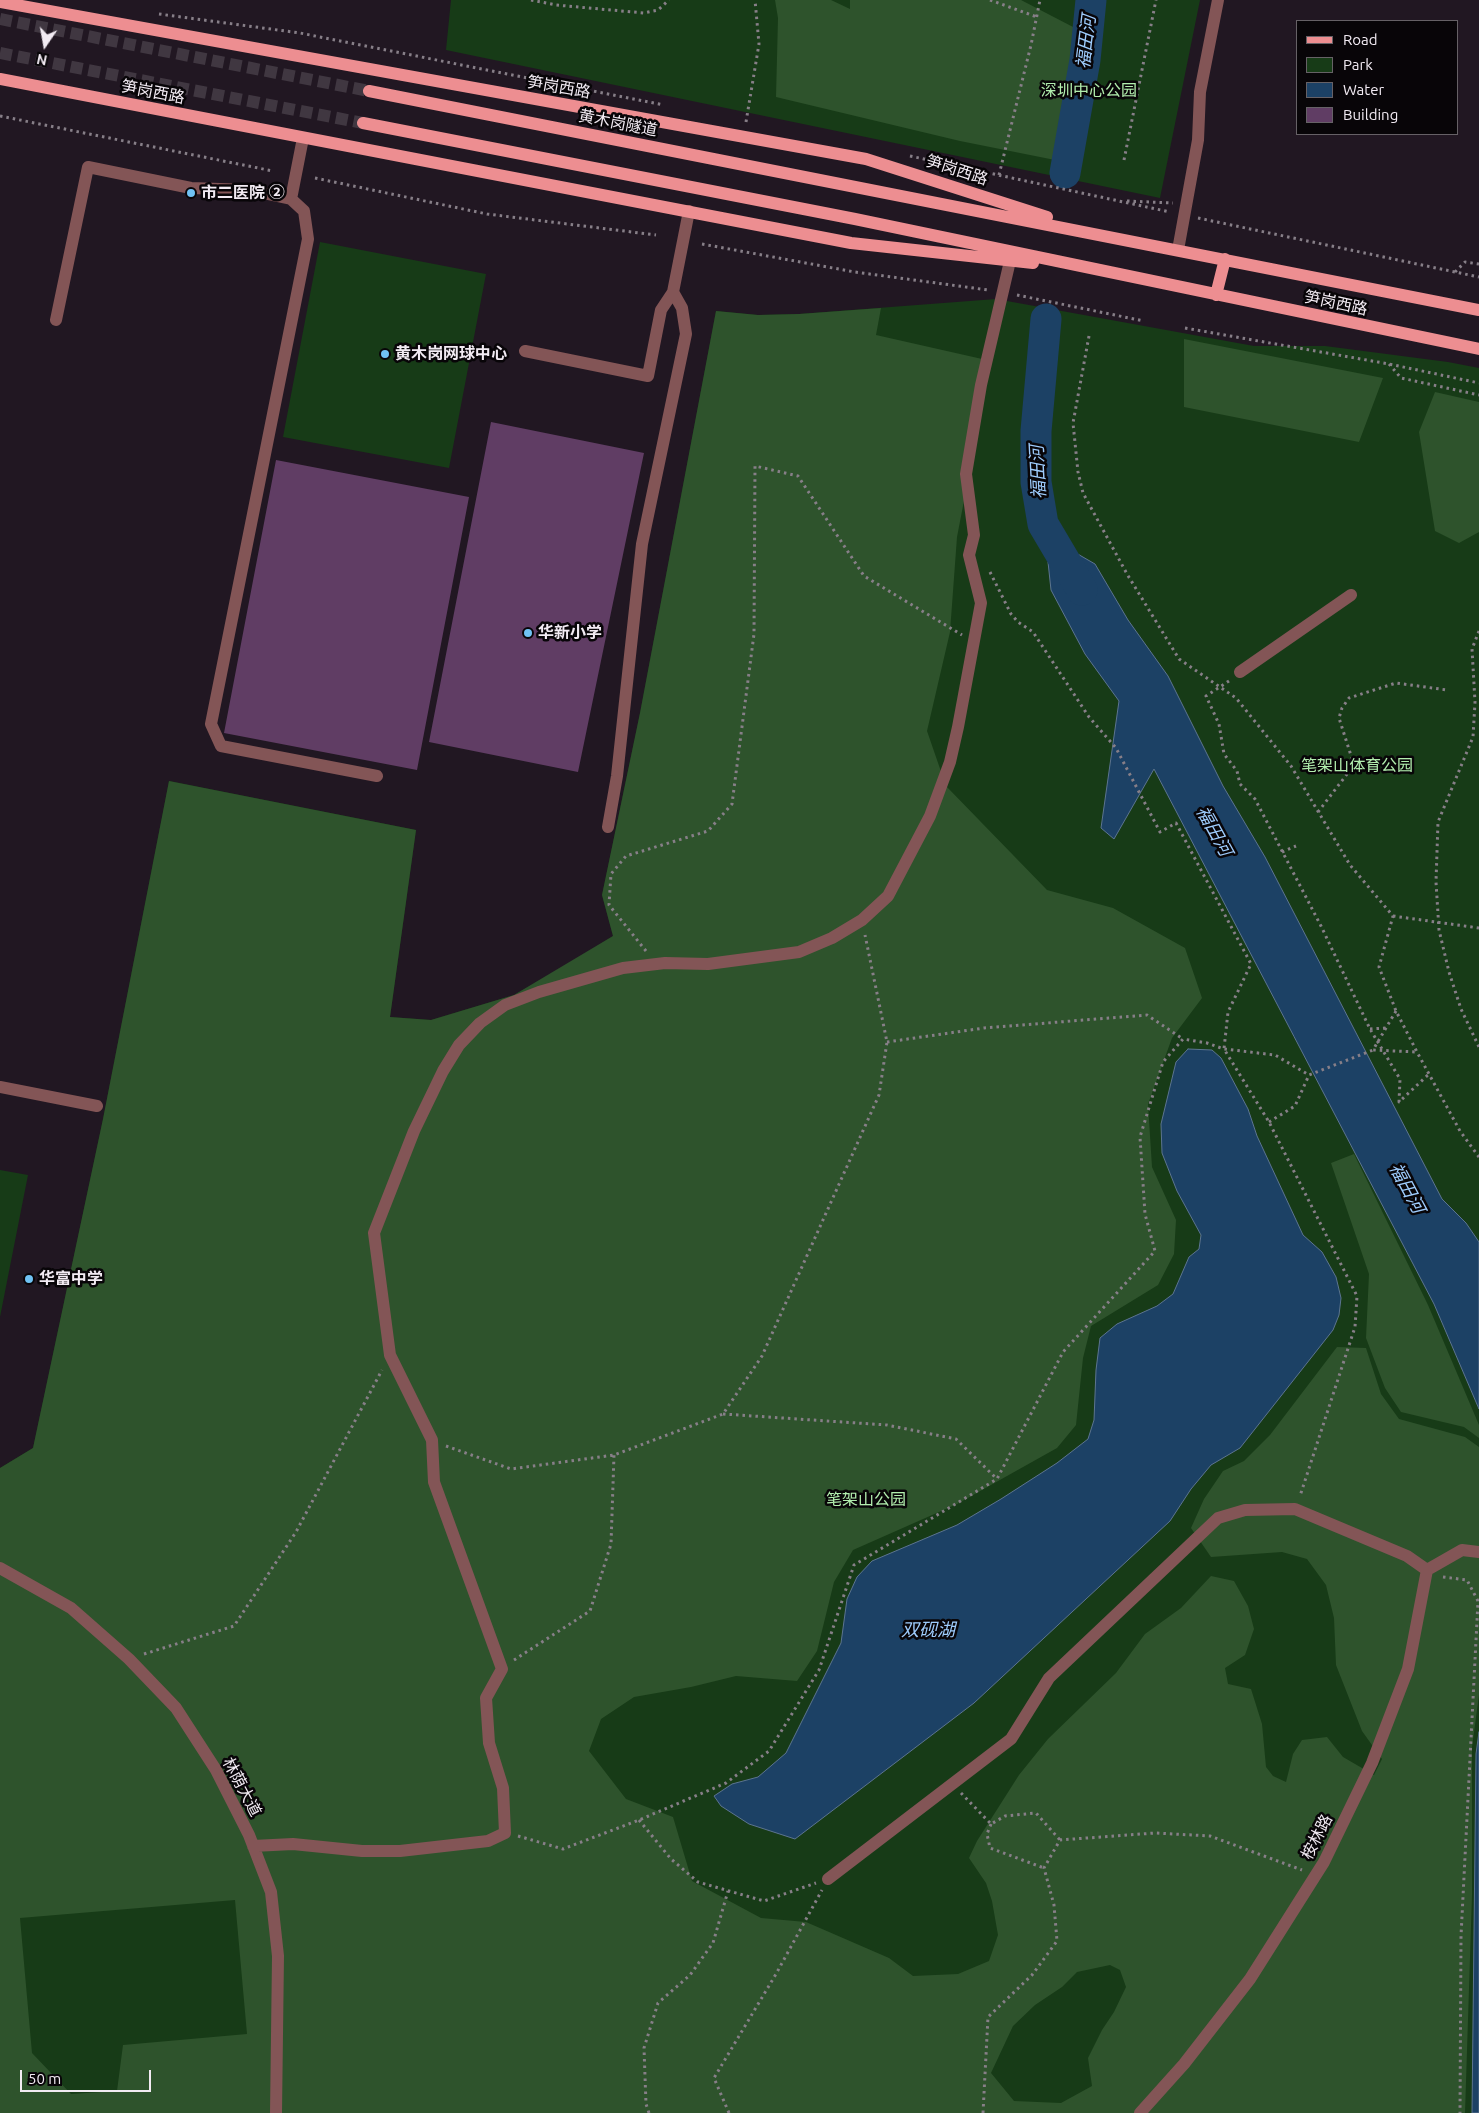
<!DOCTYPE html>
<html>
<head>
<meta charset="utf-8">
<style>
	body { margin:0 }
	#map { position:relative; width:1479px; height:2113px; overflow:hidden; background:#211722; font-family:Ubuntu,sans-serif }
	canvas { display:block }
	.legend { position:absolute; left:1296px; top:20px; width:162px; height:115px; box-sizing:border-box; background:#080508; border:1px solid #666166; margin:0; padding:6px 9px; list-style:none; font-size:15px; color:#f2ebf3 }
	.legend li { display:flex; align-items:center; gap:10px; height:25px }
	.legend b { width:25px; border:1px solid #666166 }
	.north { position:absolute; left:20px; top:20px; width:50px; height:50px; -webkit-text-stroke:4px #080508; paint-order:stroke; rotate:192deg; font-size:14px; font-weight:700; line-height:20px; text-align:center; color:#f2ebf3 }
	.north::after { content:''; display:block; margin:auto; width:18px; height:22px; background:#f2ebf3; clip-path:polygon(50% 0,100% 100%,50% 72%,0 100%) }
	.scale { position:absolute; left:20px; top:2070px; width:131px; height:22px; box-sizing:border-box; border:2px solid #f2ebf3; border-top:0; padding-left:6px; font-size:15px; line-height:18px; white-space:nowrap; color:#f2ebf3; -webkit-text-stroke:4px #080508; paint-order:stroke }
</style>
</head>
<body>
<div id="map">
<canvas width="1479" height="2113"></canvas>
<ul class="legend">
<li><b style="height:6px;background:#ed8e91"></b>Road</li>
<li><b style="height:14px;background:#173b17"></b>Park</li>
<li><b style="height:14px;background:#1c4165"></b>Water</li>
<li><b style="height:14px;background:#603d64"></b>Building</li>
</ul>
<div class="north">N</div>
<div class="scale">50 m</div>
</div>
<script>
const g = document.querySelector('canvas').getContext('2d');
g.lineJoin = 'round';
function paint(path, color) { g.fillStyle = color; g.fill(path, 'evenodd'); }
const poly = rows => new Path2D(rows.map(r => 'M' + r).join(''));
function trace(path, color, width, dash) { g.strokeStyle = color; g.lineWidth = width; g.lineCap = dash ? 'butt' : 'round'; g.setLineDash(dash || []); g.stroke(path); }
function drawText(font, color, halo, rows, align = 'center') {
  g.font = font + ' Ubuntu,"Noto Sans SC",sans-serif'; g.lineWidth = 5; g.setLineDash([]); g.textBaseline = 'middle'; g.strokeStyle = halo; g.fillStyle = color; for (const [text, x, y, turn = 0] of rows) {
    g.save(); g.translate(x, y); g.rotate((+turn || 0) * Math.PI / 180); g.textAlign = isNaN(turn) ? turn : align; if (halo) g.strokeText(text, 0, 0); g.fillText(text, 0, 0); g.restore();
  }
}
const green = poly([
	[451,0,1200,0,1160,198,446,50],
	[320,242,486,274,449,468,283,437],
	[996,299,1254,346,1325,346,1448,362,1479,368,1479,2113,0,2113,0,1468,33,1448,103,1119,169,781,416,830,390,1017,431,1020,514,995,573,961,613,936,602,895,640,713,716,311,758,315,799,314],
	[0,1170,28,1175,0,1317]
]);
const forest = poly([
	[775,0,831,0,850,9,850,0,1021,0,1075,28,1063,145,1055,160,960,141,776,97,778,18],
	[881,308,876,335,991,361,957,537,950,632,927,731,946,786,1047,890,1113,908,1185,948,1202,998,1172,1038,1148,1104,1152,1167,1176,1220,1174,1254,1158,1285,1091,1326,1083,1358,1076,1425,1057,1448,957,1504,853,1550,834,1582,817,1651,797,1681,736,1676,691,1687,634,1697,601,1719,589,1751,626,1799,673,1817,692,1881,761,1918,806,1922,889,1958,913,1976,958,1974,989,1961,998,1935,992,1901,986,1883,969,1858,977,1841,1019,1775,1048,1739,1116,1673,1145,1634,1181,1608,1211,1576,1234,1581,1248,1606,1254,1629,1245,1655,1225,1668,1228,1684,1251,1689,1262,1724,1266,1767,1273,1776,1286,1782,1293,1754,1302,1740,1327,1737,1343,1757,1374,1775,1382,1759,1362,1731,1336,1665,1334,1618,1326,1585,1307,1559,1282,1552,1211,1557,1191,1528,1204,1499,1223,1471,1244,1461,1270,1435,1337,1347,1366,1348,1381,1394,1399,1419,1465,1437,1479,1447,1479,1695,1472,1747,1472,1895,1465,2113,0,2113,0,1468,33,1448,103,1119,169,781,416,830,390,1017,431,1020,514,995,613,936,602,895,640,713,716,311,758,315,799,314],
	[235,1900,247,2034,123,2045,117,2091,71,2094,32,2053,20,1918],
	[1110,1965,1120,1970,1126,1987,1114,2012,1102,2030,1088,2058,1092,2086,1061,2103,1014,2101,991,2073,1013,2026,1035,2005,1062,1987,1077,1972],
	[1184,339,1383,378,1359,442,1184,407],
	[1435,392,1479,402,1479,532,1459,543,1435,531,1419,432],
	[1354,1154,1428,1305,1479,1425,1479,1438,1464,1427,1401,1412,1385,1388,1366,1338,1369,1274,1331,1163]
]);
const water = poly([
	[1069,549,1095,564,1128,620,1168,676,1223,786,1265,857,1442,1199,1466,1223,1479,1242,1479,1409,1434,1304,1154,769,1114,839,1101,828,1119,701,1085,654,1051,590,1048,562,1069,549],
	[1188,1049,1212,1050,1221,1058,1248,1109,1257,1136,1303,1235,1322,1252,1336,1277,1341,1298,1339,1315,1333,1330,1240,1448,1211,1465,1191,1489,1170,1521,974,1703,795,1839,749,1824,721,1806,714,1796,732,1784,758,1777,786,1753,841,1643,847,1599,857,1577,872,1561,957,1525,1001,1499,1057,1463,1088,1439,1094,1420,1096,1370,1100,1338,1117,1324,1157,1306,1173,1294,1189,1257,1199,1249,1201,1235,1177,1191,1162,1153,1161,1124,1176,1062,1188,1049],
	[1479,1732,1479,2113,1472,2113,1476,1754,1479,1732]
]);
const river = poly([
	[1065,173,1085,60,1091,0],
	[1046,319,1036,431,1036,482,1043,524,1082,590]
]);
const building = poly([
	[491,422,644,453,578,772,429,742],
	[276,460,469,497,417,770,224,733]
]);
const majorTunnel = poly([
	[0,19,369,91],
	[0,53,363,123]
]);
const path = poly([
	[531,0,556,5,644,13,658,10,669,0],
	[990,0,1037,17],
	[159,14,300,33,664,105],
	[0,116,273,171],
	[746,122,759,44,755,0],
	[910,156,1170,212],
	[1124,160,1156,0],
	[999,175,1031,45,1040,0],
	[315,178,487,214,656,235],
	[1127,201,1173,203],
	[1198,218,1479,277],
	[702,244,855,272,988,290],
	[1455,272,1465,262,1479,264],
	[1017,295,1144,321],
	[1185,328,1389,364,1479,383],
	[1089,336,1073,423,1078,472,1083,493,1127,574,1179,659,1236,698,1291,766,1350,865,1393,916,1379,967,1396,1011,1417,1052,1460,1131,1479,1157],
	[1389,364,1401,378,1479,395],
	[990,572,1011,614,1018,622,1033,632,1089,717,1116,748,1160,832,1176,823,1251,964,1228,1012,1224,1049,1269,1122,1357,1296,1355,1327,1300,1496],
	[1479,631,1472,649,1475,702,1473,737,1438,822,1436,882,1439,930,1449,972,1461,1009,1479,1047],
	[1229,681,1206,696,1219,724,1224,754,1237,771,1240,784,1255,799,1321,926,1370,1029,1400,1079,1399,1102,1429,1074],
	[1318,812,1354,765,1339,718,1342,708,1349,698,1396,683,1447,690],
	[1282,852,1296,846],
	[1393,916,1479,928],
	[646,951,609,905,611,874,626,856,708,831,732,804,754,634,755,466,798,476,864,576,962,635],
	[1370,1029,1386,1028],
	[887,1042,984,1028,1147,1015,1183,1039],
	[1269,1122,1295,1106,1309,1075,1373,1050],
	[723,1414,887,1425,956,1439,997,1479],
	[446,1446,511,1469,614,1455,723,1414,762,1356,879,1095,887,1042,865,935],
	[1443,1577,1467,1580,1478,1601,1461,1936,1460,2113],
	[144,1654,234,1626,296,1532,382,1370],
	[514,1660,590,1611,611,1544,614,1455],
	[961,1793,991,1824,1005,1816,1036,1813,1060,1840],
	[639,1820,671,1859,698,1882,764,1901,816,1883],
	[991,1824,987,1834,990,1848,1044,1868],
	[518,1836,563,1849,639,1820,726,1783,769,1751,819,1670,854,1565,997,1479,1063,1352,1155,1251,1145,1214,1140,1137,1163,1062,1183,1039,1207,1043,1224,1049,1275,1055,1309,1075],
	[649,2113,646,2104,644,2048,658,2003,690,1975,713,1943,728,1891],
	[729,2113,714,2078,776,1974,822,1890],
	[983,2113,988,2017,1032,1975,1057,1941,1054,1905,1044,1868,1060,1840,1155,1833,1210,1836,1302,1870]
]);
const minor = poly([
	[303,138,291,199,304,211,308,239,211,724,221,746,377,776],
	[1178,250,1198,140,1200,92,1218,0],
	[56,320,88,167,191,188,249,190,291,199],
	[525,351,648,376,661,310,673,292],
	[1240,672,1351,595],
	[608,827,617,776,642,544,686,334,682,308,673,292,689,211],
	[0,1087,97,1106],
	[0,1568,71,1608,129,1659,176,1708,216,1770,249,1835,271,1892,278,1956,276,2113],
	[253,1846,293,1844,362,1851,400,1851,488,1841,505,1833,503,1788,489,1743,486,1698,502,1669,434,1482,432,1440,390,1355,374,1233,414,1131,443,1071,459,1045,480,1023,505,1005,539,992,623,968,665,963,708,964,799,952,832,938,862,920,888,896,930,816,950,762,958,727,981,603,969,555,974,535,966,474,981,385,1010,261],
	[828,1879,1011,1739,1049,1678,1218,1518,1245,1510,1295,1509,1407,1556,1427,1570],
	[1140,2113,1184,2064,1250,1979,1324,1862,1372,1763,1408,1669,1427,1570,1462,1550,1479,1552]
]);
const major = poly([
	[0,2,866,159,1047,217],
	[0,79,851,243,1033,263],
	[369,91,1479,310],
	[363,123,855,219,1479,349],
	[1216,295,1225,259]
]);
const pathBridge = poly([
	[1396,1011,1373,1050,1417,1052]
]);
const markers = [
	[191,193,5,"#70c2f4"],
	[385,354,5,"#70c2f4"],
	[528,633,5,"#70c2f4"],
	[29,1279,5,"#70c2f4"]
];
const streetNames = [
	["笋岗西路",559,87,10],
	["笋岗西路",153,92,11],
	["黄木岗隧道",618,123,11],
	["笋岗西路",957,170,18],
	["笋岗西路",1336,303,12],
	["林荫大道",242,1787,62],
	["桉林路",1317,1837,-63]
];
const parkNames = [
	["深圳中心公园",1089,91],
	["笔架山体育公园",1357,766],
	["笔架山公园",866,1500]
];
const poiNames = [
	["市二医院 ②",201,193],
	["黄木岗网球中心",395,354],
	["华新小学",538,633],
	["华富中学",39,1279]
];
const waterNames = [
	["福田河",1086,42,-83],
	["福田河",1038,472,-93],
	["福田河",1214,831,61],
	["福田河",1407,1188,62],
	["双砚湖",928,1630]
];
paint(green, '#173b17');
paint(forest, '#2e532c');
paint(water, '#1c4165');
trace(water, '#5c7490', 1);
trace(river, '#1c4165', 31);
paint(building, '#603d64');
trace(majorTunnel, '#403741', 12, [12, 6]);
trace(path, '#877f88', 3, [2.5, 4]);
trace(minor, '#835556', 12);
trace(major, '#ed8e91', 12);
trace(pathBridge, '#877f88', 3, [2.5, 4]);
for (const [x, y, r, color] of markers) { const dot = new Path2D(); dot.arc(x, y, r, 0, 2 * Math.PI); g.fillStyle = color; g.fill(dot); trace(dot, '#080508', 2); }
drawText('16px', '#f2ebf3', '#080508', streetNames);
drawText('16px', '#b2eeae', '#080508', parkNames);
drawText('bold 16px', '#f2ebf3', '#080508', poiNames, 'left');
drawText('italic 18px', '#9eccfd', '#080508', waterNames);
</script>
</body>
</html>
